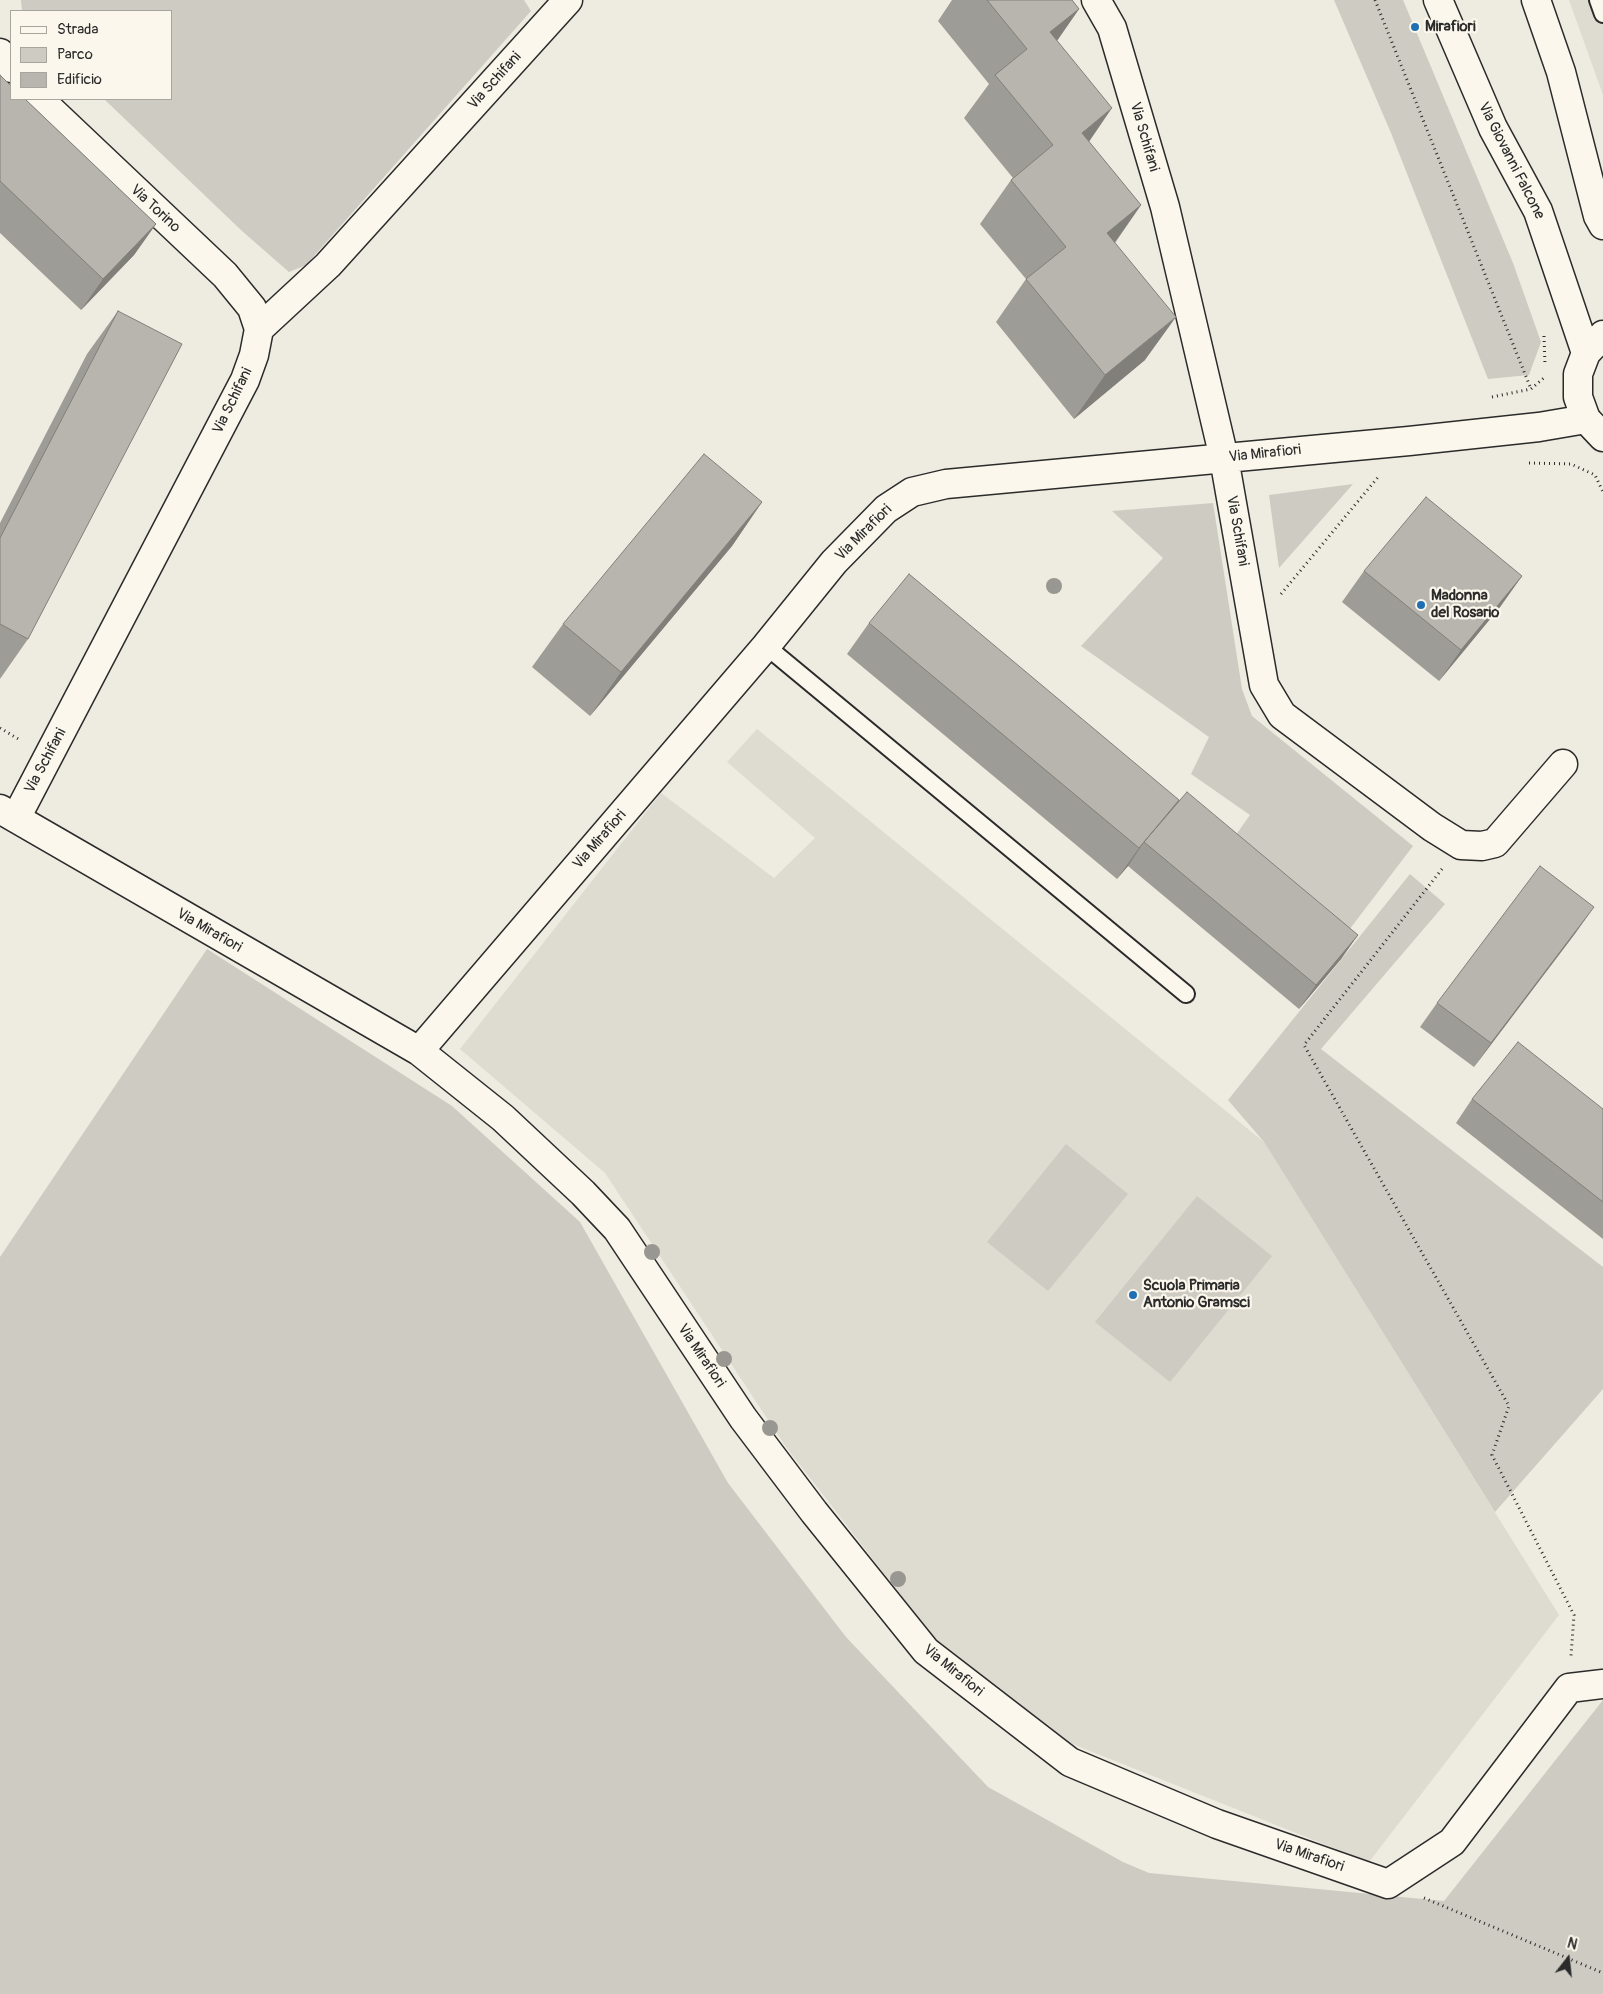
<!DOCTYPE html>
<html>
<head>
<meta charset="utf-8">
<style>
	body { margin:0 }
	#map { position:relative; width:1603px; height:1994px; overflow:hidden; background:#eeebe0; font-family:Pangolin,sans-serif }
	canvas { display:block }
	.legend { position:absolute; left:10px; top:10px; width:162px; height:90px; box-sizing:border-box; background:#fbf7ec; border:1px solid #a8a59f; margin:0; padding:6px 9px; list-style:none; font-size:15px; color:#2b2b2b }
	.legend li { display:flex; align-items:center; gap:10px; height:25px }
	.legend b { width:25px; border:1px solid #a8a59f }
	.north { position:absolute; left:1543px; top:1934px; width:50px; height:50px; -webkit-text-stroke:4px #fbf7ec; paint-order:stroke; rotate:16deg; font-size:14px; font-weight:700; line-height:20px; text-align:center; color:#2b2b2b }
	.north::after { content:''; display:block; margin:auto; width:18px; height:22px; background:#2b2b2b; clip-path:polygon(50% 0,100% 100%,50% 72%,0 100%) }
</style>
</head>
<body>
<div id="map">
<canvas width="1603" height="1994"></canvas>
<ul class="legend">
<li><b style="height:6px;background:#fbf7ec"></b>Strada</li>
<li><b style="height:14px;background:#cecbc2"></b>Parco</li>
<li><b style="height:14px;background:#b8b5ae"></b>Edificio</li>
</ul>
<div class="north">N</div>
</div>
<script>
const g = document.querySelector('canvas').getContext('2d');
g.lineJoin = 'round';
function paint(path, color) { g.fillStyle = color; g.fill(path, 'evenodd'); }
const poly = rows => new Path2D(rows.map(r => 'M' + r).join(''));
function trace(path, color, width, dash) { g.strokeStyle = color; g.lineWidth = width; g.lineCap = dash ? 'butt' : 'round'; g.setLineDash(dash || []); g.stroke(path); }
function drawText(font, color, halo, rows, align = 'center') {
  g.font = font + ' Pangolin,sans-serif'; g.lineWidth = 4.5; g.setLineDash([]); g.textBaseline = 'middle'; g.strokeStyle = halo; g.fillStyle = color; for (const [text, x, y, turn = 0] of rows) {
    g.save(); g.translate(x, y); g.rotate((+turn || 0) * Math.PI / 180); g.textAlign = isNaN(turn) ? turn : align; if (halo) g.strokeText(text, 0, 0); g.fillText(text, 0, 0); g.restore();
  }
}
const built = poly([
	[1569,0,1603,0,1603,95],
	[757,729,1264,1142,1559,1615,1369,1862,1065,1741,934,1638,786,1447,605,1173,460,1049,661,793,774,878,815,838,727,762]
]);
const green = poly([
	[21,0,524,0,531,11,306,265,289,272,242,231,104,99,171,99,171,11,22,11],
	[1334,0,1403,0,1513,263,1541,342,1529,375,1488,379,1391,133],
	[1353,484,1279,568,1269,495],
	[1213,503,1242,689,1252,716,1413,846,1349,930,1233,839,1250,815,1191,774,1209,737,1081,646,1163,558,1112,511],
	[1410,874,1445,904,1321,1049,1603,1267,1603,1389,1495,1512,1264,1142,1228,1100],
	[207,949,452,1106,580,1222,728,1483,846,1637,988,1787,1123,1862,1149,1873,1444,1901,1603,1700,1603,1994,0,1994,0,1257],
	[1066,1144,1128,1194,1048,1291,987,1242],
	[1197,1196,1272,1256,1170,1382,1095,1322]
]);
const path = poly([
	[1375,0,1531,389],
	[1544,336,1545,365],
	[1492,397,1531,389,1546,376],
	[1529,463,1571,464,1595,475,1603,492],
	[1281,594,1379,476],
	[0,728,20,740],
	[1442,869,1304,1045,1509,1406,1492,1455,1574,1615,1571,1656],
	[1424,1898,1603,1973]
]);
const service = poly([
	[1598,0,1603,14],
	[766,646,1186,994]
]);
const minor = poly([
	[1096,0,1112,28,1165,207,1224,458,1264,685,1282,715,1432,827,1461,845,1482,846,1495,843,1563,764],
	[0,53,11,68],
	[39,99,225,275,252,308,259,329],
	[0,809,419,1051,503,1118,583,1193,617,1229,743,1418,814,1512,926,1651,1070,1762,1217,1824,1388,1884,1452,1842,1569,1688,1603,1684],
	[16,818,245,380,254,355,259,329,328,265,568,0],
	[419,1051,766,646,834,562,886,509,912,492,946,484,1409,441,1539,427,1586,419]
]);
const tertiary = poly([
	[1438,0,1493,128,1538,211,1586,353],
	[1536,0,1561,72,1598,216,1603,225],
	[1603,335,1586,353,1578,374,1578,397,1586,419,1603,437]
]);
const trees = [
	[1054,586],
	[652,1252],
	[724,1359],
	[770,1428],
	[898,1579]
];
const wall = poly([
	[952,0,1072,0,1079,9,1057,41,1089,142,1141,205,1115,243,1145,360,1074,419,996,322,1026,279,980,224,1011,180,1013,178,964,118,989,84,938,21],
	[0,75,156,224,134,255,81,310,0,233],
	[118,311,28,639,0,679,0,523,87,354],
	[762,502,732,546,590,716,532,667,563,624],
	[1364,571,1522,576,1500,607,1439,681,1342,602],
	[869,623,1179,800,1358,935,1341,959,1299,1009,1128,866,1117,879,847,654],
	[1577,931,1474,1067,1420,1027,1437,1003],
	[1472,1099,1603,1109,1603,1239,1456,1123]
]);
const shadedWall = poly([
	[1079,9,1049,52,1050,32],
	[1112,108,1082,152,1082,133],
	[1141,205,1110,249,1107,233],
	[156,224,134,255,81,310,103,279],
	[1176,317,1145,360,1074,419,1105,375],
	[762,502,732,546,590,716,621,672],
	[1522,576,1500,607,1439,681,1461,650],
	[1179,800,1144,842,1128,866,1117,879,1139,848],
	[1594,907,1577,931,1474,1067,1491,1043],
	[1358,935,1341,959,1299,1009,1316,985]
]);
const building = poly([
	[987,0,1072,0,1079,9,1050,32,1112,108,1082,133,1141,205,1107,233,1176,317,1105,375,1026,279,1066,247,1011,180,1053,145,995,75,1027,49,987,0],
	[0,75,11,86,11,99,25,99,156,224,103,279,0,181,0,75],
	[118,311,182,344,28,639,0,624,0,538,118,311],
	[704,454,762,502,621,672,563,624,704,454],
	[1426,497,1522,576,1461,650,1364,571,1426,497],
	[909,574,1179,800,1139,848,869,623,909,574],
	[1187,792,1358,935,1316,985,1144,842,1187,792],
	[1540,866,1594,907,1491,1043,1437,1003,1540,866],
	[1518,1042,1603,1109,1603,1202,1472,1099,1518,1042]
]);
const markers = [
	[1415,27,5,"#1f6fb2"],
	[1421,605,5,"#1f6fb2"],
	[1133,1295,5,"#1f6fb2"]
];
const poiNames = [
	["Mirafiori",1425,27],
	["Madonna",1431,596],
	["del Rosario",1431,613],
	["Scuola Primaria",1143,1286],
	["Antonio Gramsci",1143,1303]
];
const streetNames = [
	["Via Schifani",495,81,-48],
	["Via Schifani",1144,137,74],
	["Via Giovanni Falcone",1511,161,63],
	["Via Torino",155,209,43],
	["Via Schifani",233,401,-64],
	["Via Mirafiori",1265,454,-6],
	["Via Schifani",1237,531,80],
	["Via Mirafiori",864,533,-45],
	["Via Schifani",46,761,-62],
	["Via Mirafiori",600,840,-49],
	["Via Mirafiori",209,931,30],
	["Via Mirafiori",701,1356,56],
	["Via Mirafiori",953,1671,39],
	["Via Mirafiori",1309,1856,19]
];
paint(built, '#dedbd1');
paint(green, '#cecbc2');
trace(service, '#2b2b2b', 20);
trace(minor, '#2b2b2b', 31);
trace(tertiary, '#2b2b2b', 31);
trace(path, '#2b2b2b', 3, [1, 4]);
trace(service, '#fbf7ec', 16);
trace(minor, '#fbf7ec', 28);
trace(tertiary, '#fbf7ec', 28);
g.fillStyle = '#999791';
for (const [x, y] of trees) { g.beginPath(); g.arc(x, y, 8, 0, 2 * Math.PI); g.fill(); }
paint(wall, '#9e9c96');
paint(shadedWall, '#817f7a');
paint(building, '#b8b5ae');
trace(building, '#817f7a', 1);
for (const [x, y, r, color] of markers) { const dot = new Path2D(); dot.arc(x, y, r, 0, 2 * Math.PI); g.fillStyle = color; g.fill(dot); trace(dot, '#fbf7ec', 2); }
drawText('bold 15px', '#2b2b2b', '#fbf7ec', poiNames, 'left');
drawText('15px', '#2b2b2b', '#fbf7ec', streetNames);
</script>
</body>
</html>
